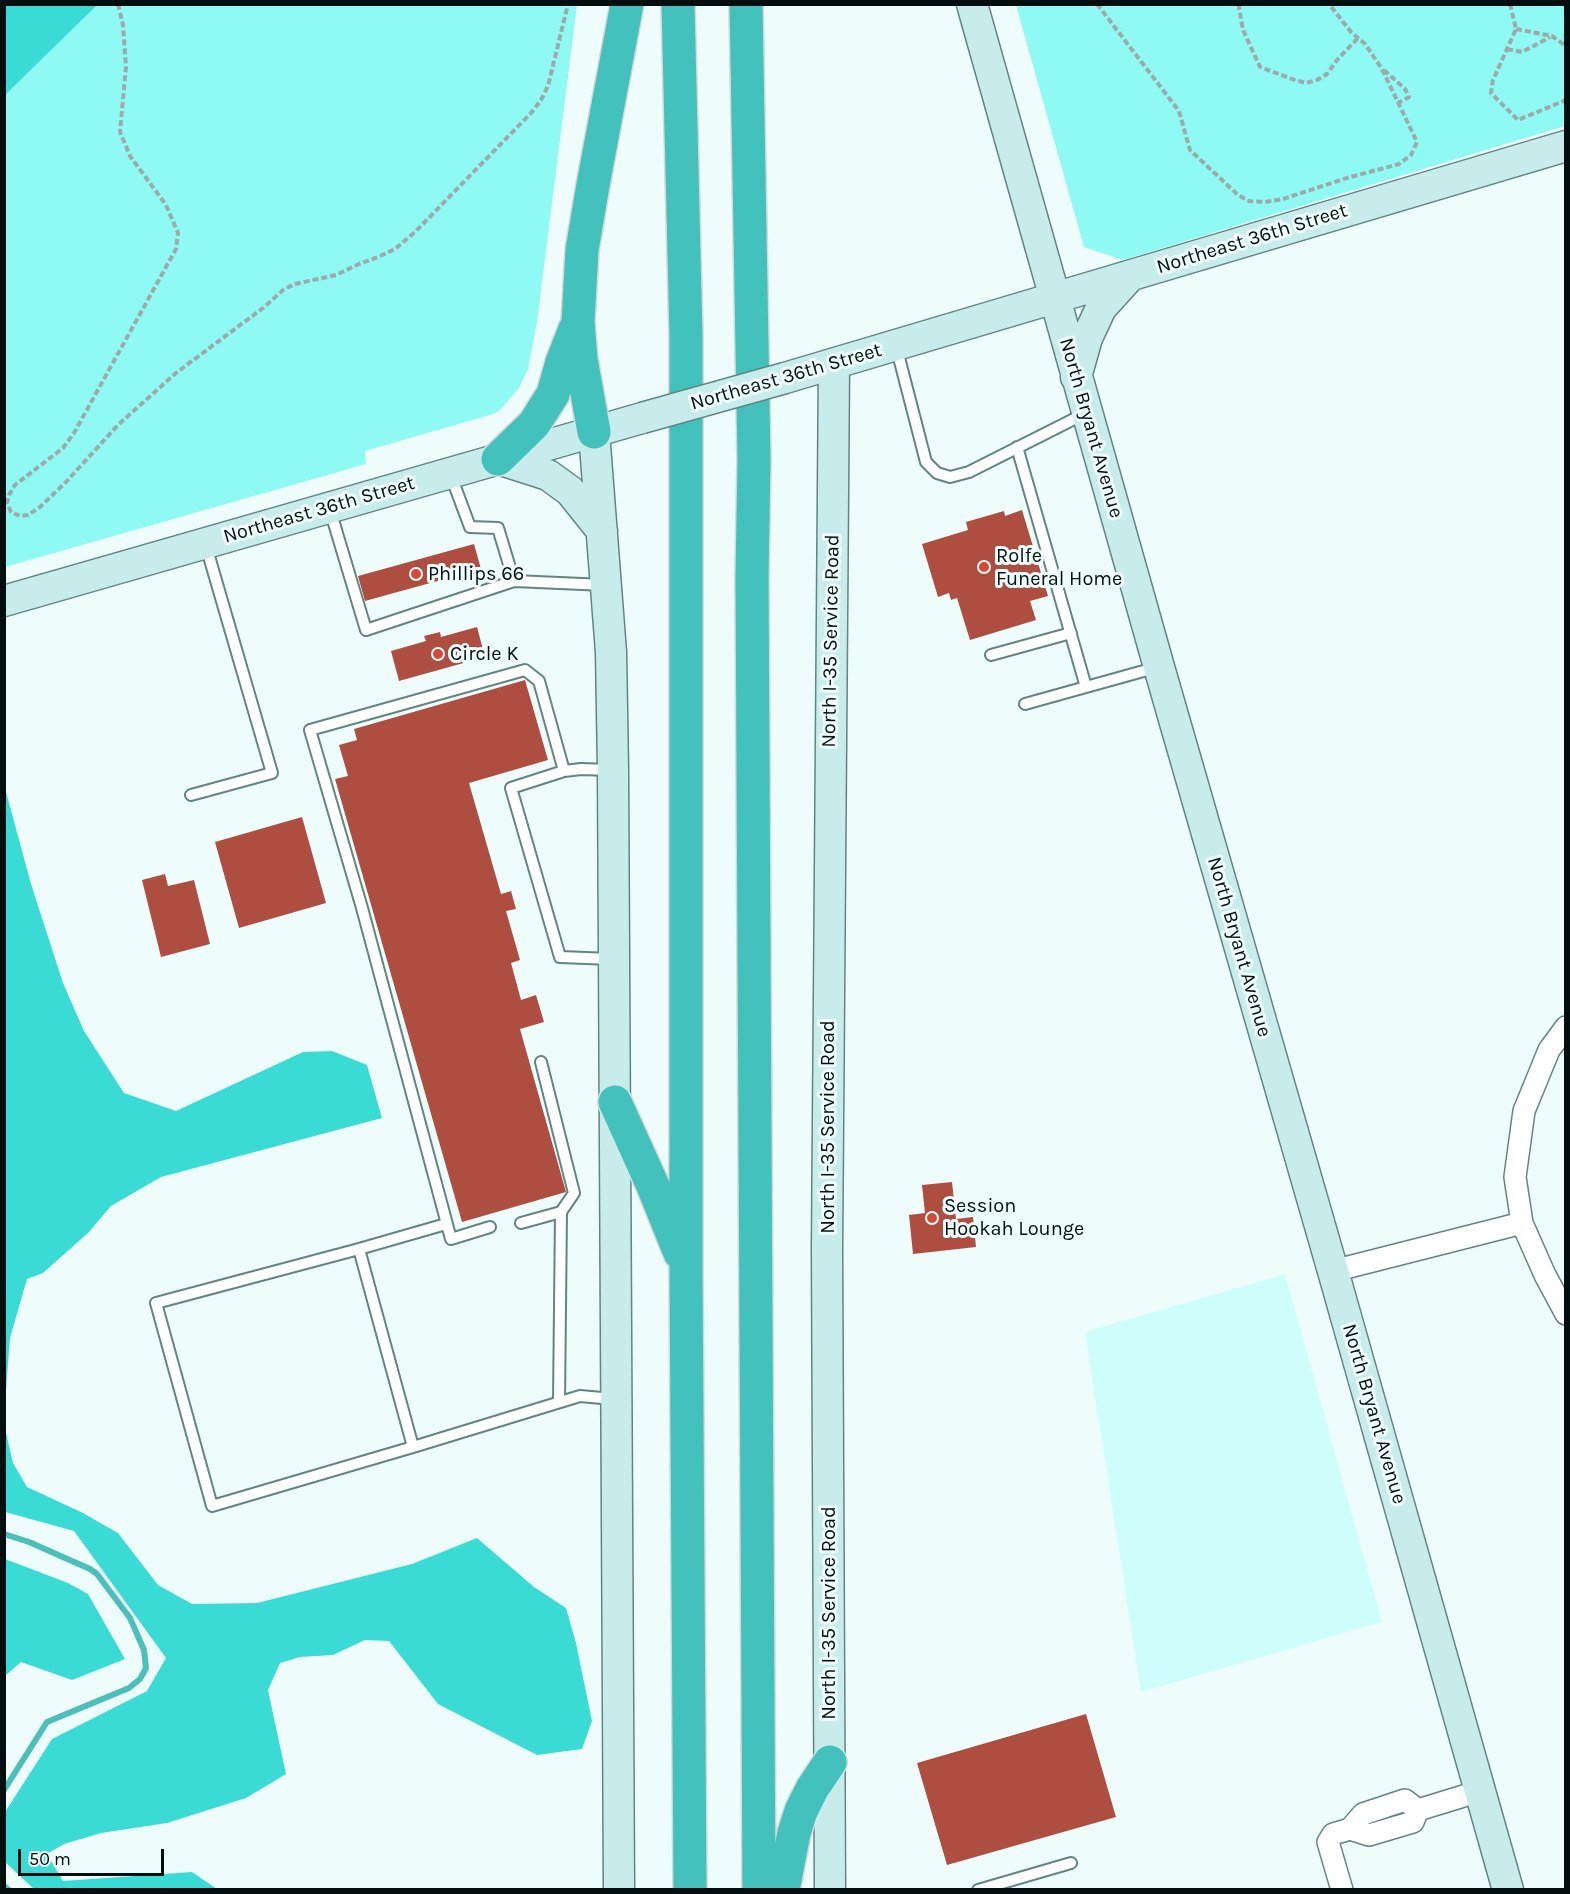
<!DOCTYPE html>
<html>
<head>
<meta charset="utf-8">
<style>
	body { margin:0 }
	#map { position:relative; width:1570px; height:1894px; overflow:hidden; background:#eefdfc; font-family:Karla,sans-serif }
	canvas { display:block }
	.frame { position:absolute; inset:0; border:6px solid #030f0f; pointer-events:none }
	.scale { position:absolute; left:18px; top:1849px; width:146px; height:27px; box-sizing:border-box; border:3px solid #030f0f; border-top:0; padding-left:8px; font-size:18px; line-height:21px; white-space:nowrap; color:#030f0f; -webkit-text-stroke:4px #eefdfc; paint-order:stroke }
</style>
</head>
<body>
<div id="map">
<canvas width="1570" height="1894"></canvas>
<div class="frame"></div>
<div class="scale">50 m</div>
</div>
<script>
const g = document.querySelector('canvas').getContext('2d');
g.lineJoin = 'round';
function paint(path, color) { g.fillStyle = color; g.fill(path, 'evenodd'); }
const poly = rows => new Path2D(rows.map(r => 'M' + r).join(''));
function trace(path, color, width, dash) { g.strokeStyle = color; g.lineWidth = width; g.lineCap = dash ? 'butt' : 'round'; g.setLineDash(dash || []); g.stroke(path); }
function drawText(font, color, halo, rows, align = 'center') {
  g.font = font + ' Karla,sans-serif'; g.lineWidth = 6; g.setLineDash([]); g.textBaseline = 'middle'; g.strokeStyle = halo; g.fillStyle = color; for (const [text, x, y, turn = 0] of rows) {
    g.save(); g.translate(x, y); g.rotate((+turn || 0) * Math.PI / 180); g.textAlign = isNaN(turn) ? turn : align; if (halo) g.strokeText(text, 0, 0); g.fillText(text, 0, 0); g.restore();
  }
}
const built = poly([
	[1285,1274,1382,1622,1141,1692,1085,1332]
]);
const green = poly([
	[5,5,577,5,537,322,528,369,519,388,500,410,493,414,365,451,366,464,5,567],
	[1016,5,1565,5,1565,126,1123,260,1084,247]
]);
const forest = poly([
	[5,4,97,4,97,5,5,95],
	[5,788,31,884,63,983,84,1031,124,1093,176,1111,303,1052,332,1051,367,1065,382,1118,161,1177,111,1206,88,1233,43,1273,27,1279,10,1338,5,1404],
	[5,1428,13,1463,27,1487,81,1512,118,1533,158,1585,192,1604,257,1603,412,1564,477,1538,534,1587,566,1608,576,1643,592,1721,582,1749,537,1755,438,1704,389,1641,365,1640,333,1655,300,1657,280,1663,268,1690,286,1774,246,1798,167,1823,101,1833,64,1844,47,1854,63,1881,192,1872,217,1889,34,1889,5,1862,5,1812,52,1739,147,1691,166,1658,74,1531,5,1512],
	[5,1559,68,1583,88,1594,125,1659,72,1680,21,1662,5,1676]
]);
const stream = poly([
	[4,1534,29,1542,90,1569,97,1574,130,1618,144,1650,146,1668,140,1679,129,1688,47,1722,4,1790],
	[4,1886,9,1890]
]);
const building = poly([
	[1022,510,1048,596,1030,601,1036,620,970,640,957,598,951,600,949,593,938,597,922,544,968,530,966,522,1004,511,1005,516],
	[474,544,481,569,365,601,358,576],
	[477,627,485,657,399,681,391,651,426,641,424,636,440,632,441,637],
	[525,680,548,760,469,783,501,894,511,891,516,909,506,911,520,960,511,963,521,1000,536,995,544,1022,520,1029,566,1192,462,1222,335,779,348,776,339,745,357,740,354,729],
	[302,817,326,903,239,928,215,842],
	[165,874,168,886,194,880,210,944,161,957,142,880],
	[952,1182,956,1219,973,1217,976,1247,913,1254,909,1215,925,1213,922,1185],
	[1086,1714,1116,1817,947,1865,917,1763]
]);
const path = poly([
	[118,4,123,25,126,67,120,132,130,156,166,205,178,233,176,249,74,433,63,448,15,485,9,495,7,503,11,512,20,516,28,515,40,507,66,482,118,425,176,373,263,308,283,290,295,284,336,275,359,264,378,257,395,249,415,232,532,112,541,100,548,86,568,4],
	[1097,4,1179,111,1190,150,1238,195,1249,201,1265,202,1283,199,1347,178,1399,164,1411,155,1417,142,1382,69,1365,44,1351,32,1329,4],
	[1240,4,1239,8,1243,30,1260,67,1295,80,1306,83,1317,80,1327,74,1337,60,1358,38],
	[1510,4,1516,29,1493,80,1491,93,1518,120,1566,100],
	[1516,29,1552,36,1566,46],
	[1507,49,1522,52,1550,37],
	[1384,70,1405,89,1409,97,1398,103]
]);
const lane = poly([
	[896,346,926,462,937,473,950,477,969,472,1086,413],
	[1017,447,1086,687,1158,667],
	[451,476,470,527,498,528,514,581],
	[330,510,366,630,514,581,605,585],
	[991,655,1071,633],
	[1025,704,1086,687],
	[564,771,511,788,560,957,612,959],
	[191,795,272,773,206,546],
	[521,1223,561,1212,574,1193,541,1062],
	[446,1224,359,1249,413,1447,580,1396,613,1399],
	[490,1227,451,1239,362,908,310,730,525,670,539,681,564,771,581,769,610,770],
	[359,1249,156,1303,212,1506,413,1447],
	[559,1402,561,1212],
	[978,1890,1071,1863]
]);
const street = poly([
	[1566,1027,1549,1050,1524,1111,1515,1177,1522,1223,1545,1275,1566,1314],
	[1333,1271,1522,1223],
	[1418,1810,1480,1791],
	[1350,1829,1369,1835,1413,1822,1418,1810],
	[1342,1890,1328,1842,1333,1834,1350,1829,1363,1814,1405,1800,1418,1810]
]);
const secondary = poly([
	[972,4,1159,667,1333,1271,1508,1890],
	[1076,377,1087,338,1101,308,1130,276],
	[785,378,1566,146],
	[594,432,611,652,613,770,619,1890],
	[498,459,548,475,570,491,602,531],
	[4,601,642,418],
	[830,1890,827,1249,834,364]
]);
const highway = poly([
	[678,4,686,337,686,1269,690,1890],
	[746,4,754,460,752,576,759,1890],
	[594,432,581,359,578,322,582,250,593,185,627,4],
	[498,459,534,424,553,394,562,362,575,329],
	[615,1102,653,1186,680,1253],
	[783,1890,794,1833,801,1811,812,1789,830,1762]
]);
const secondaryBridge = poly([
	[642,418,785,378]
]);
const markers = [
	[984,567,6,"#d64936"],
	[416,574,6,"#d64936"],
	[438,654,6,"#d64936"],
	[932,1218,6,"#d64936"]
];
const streetNames = [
	["Northeast 36th Street",1252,239,-17],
	["Northeast 36th Street",786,377,-16],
	["North Bryant Avenue",1091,428,74],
	["Northeast 36th Street",319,510,-16],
	["North I-35 Service Road",831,641,-89],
	["North Bryant Avenue",1239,947,74],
	["North I-35 Service Road",828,1127,-90],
	["North Bryant Avenue",1374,1414,74],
	["North I-35 Service Road",829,1613,-90]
];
const poiNames = [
	["Rolfe",996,556],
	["Funeral Home",996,579],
	["Phillips 66",428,574],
	["Circle K",450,654],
	["Session",944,1206],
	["Hookah Lounge",944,1229]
];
paint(built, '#cdfefb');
paint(green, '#8ff9f3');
paint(forest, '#3bdbd5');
trace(stream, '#4dbfba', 6);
paint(building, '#ad4e40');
trace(lane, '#618583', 14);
trace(street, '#618583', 24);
trace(secondary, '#618583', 33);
trace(highway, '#d7d9d9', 36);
trace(path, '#9caaaa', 4, [6, 3]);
trace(lane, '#fff', 10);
trace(street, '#fff', 21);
trace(secondary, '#c7eceb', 30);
trace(highway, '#43c1bc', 33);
trace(secondaryBridge, '#618583', 33, []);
trace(secondaryBridge, '#c7eceb', 30);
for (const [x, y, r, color] of markers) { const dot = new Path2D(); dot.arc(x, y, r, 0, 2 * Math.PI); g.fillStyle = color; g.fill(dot); trace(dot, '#eefdfc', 2); }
drawText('20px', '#030f0f', '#eefdfc', streetNames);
drawText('20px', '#030f0f', '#eefdfc', poiNames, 'left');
</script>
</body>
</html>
